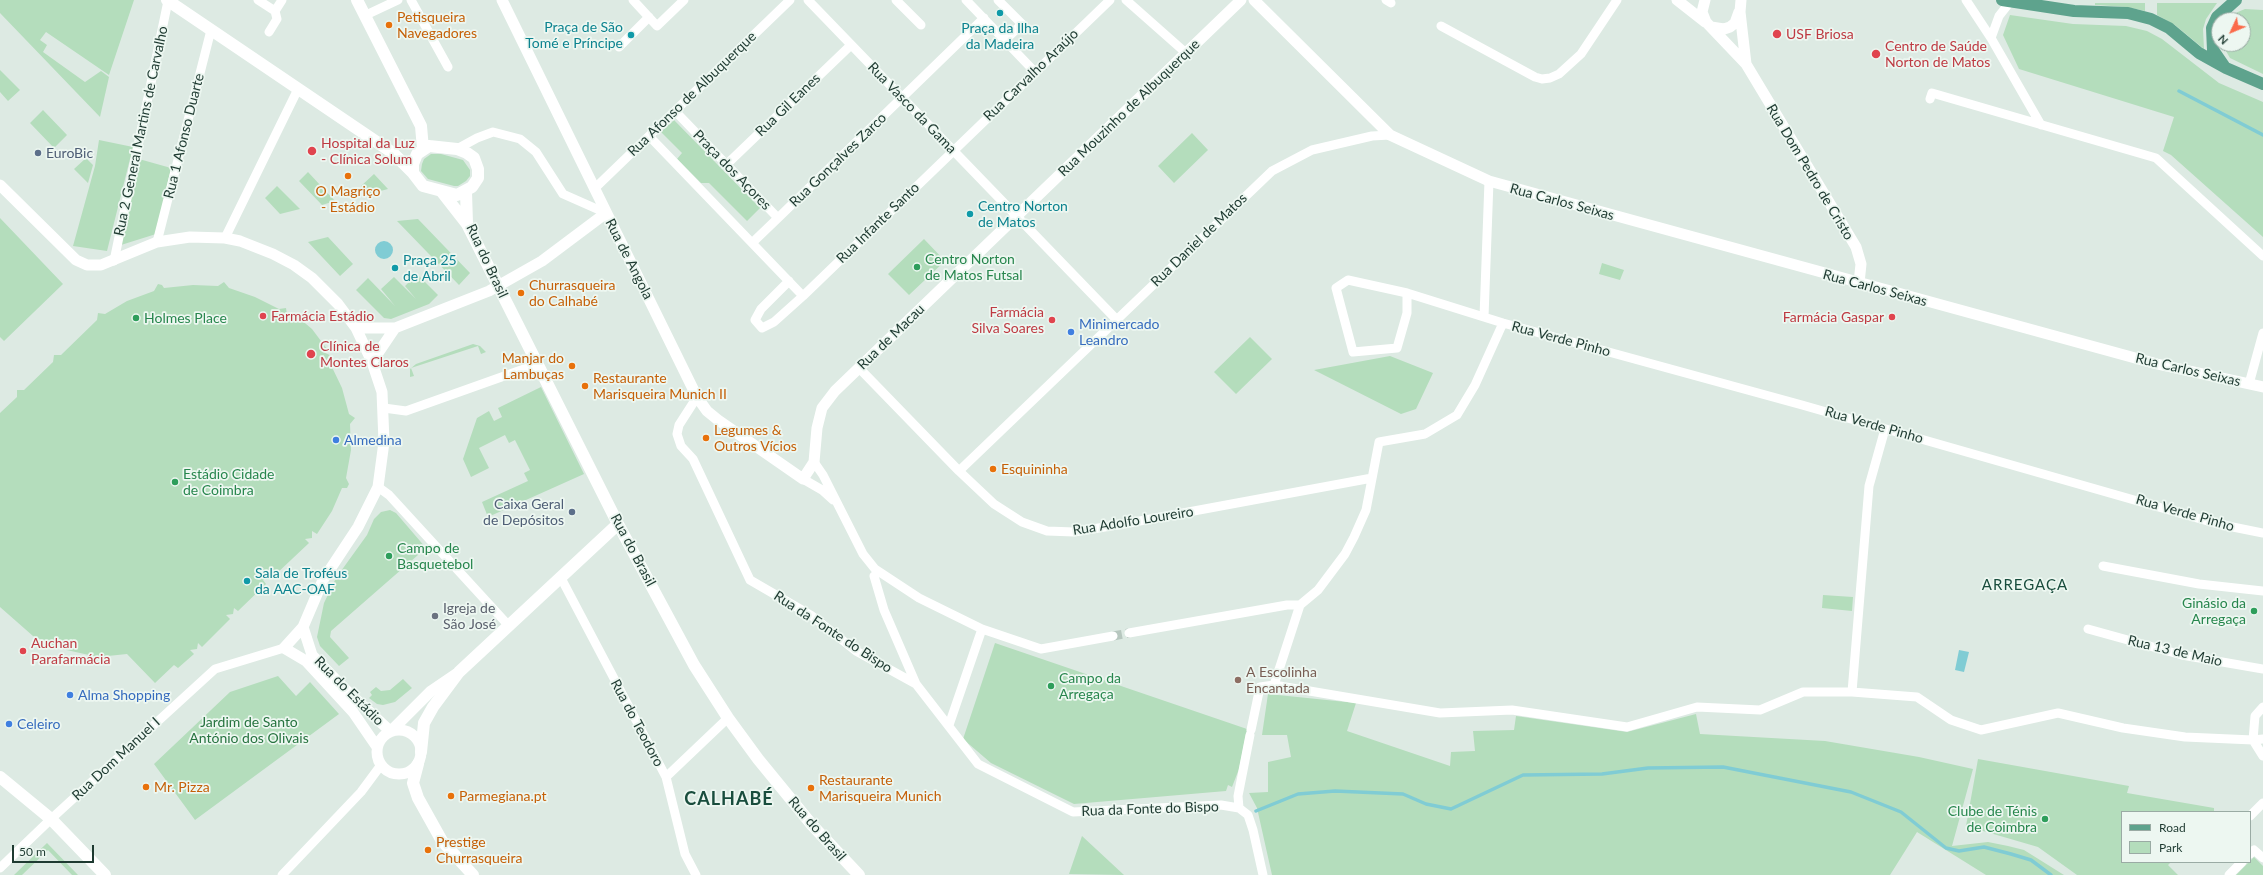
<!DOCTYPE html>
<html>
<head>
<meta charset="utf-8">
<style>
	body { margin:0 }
	#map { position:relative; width:2263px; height:875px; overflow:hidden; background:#ddeae3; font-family:Lato,sans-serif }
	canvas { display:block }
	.legend { position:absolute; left:2121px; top:811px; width:130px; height:52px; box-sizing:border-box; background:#edf7f1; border:1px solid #9aaba4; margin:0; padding:5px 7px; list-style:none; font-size:12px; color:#1e3a31 }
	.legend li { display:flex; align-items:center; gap:8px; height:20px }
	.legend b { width:20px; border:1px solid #9aaba4 }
	.north { position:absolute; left:2211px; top:12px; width:40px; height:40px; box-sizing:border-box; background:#edf7f1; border:1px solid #9aaba4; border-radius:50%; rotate:226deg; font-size:11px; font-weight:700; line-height:16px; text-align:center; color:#1e3a31 }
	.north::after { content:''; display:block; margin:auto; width:14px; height:18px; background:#fb6a4a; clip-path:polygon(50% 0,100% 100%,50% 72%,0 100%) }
	.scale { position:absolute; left:12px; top:845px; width:82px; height:18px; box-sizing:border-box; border:2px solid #1e3a31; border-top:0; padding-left:5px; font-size:12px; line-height:14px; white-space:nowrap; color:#1e3a31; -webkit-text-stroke:3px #edf7f1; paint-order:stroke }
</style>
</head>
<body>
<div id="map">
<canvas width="2263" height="875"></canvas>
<ul class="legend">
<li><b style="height:5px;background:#5ea38d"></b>Road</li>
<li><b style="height:11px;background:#b4ddbc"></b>Park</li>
</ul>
<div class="north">N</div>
<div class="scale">50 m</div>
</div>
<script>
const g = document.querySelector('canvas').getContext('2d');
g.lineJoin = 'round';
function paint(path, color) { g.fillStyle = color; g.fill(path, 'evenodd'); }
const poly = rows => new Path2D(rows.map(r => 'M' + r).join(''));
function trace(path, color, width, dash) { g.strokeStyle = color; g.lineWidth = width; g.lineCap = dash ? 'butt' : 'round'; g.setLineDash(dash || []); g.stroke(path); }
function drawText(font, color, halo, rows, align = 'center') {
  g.font = font + ' Lato,sans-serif'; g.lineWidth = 3.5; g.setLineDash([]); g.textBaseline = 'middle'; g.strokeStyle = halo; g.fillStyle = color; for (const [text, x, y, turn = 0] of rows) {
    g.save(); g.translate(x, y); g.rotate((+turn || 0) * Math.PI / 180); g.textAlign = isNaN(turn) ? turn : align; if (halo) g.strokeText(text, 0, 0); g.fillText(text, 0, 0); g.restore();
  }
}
const green = poly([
	[0,0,134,0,109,75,46,32,40,40,47,45,43,52,85,82,101,71,109,77,100,117,0,13],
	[2095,3,2145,3,2145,11,2127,7,2095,5],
	[2157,3,2217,3,2206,19,2203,29,2204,49,2175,25,2157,15],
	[2245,9,2263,10,2263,74,2230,58,2222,44,2243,44,2243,20,2227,20,2233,14],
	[2010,15,2073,24,2126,26,2147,31,2162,39,2219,83,2263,102,2263,237,2171,155,2163,151,2174,117,2019,69,2003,35],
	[0,70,20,90,8,101,0,92],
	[43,110,67,135,54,148,30,123],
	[674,120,760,208,747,221,709,183,701,183,677,159,682,153,661,132],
	[1192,133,1208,150,1174,183,1158,166],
	[99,140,133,147,107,251,73,246,95,166],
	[431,154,441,154,463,160,470,170,470,176,466,181,458,186,454,186,428,179,421,171,422,164,424,159],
	[86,158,93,165,88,183,74,169],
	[139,159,171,168,156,234,121,245],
	[308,172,335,201,322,205,299,181],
	[374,174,388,189,369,194,361,186],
	[277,186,300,209,280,214,265,198],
	[0,218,63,284,4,341,0,337],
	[418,219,470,273,459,285,397,221],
	[328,237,353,264,340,276,308,242],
	[924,239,945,261,909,295,888,274],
	[1602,263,1624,270,1620,280,1599,274],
	[417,274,438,295,429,304,391,319,384,318,356,290,368,278,395,306,381,289,394,277,416,299,405,286],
	[224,282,229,288,255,297,279,309,286,308,287,315,290,317,293,313,312,329,327,349,323,352,332,356,330,363,342,388,349,414,355,418,350,424,351,450,346,478,349,484,347,488,342,488,332,511,317,534,312,531,312,538,305,539,309,543,274,576,271,573,269,580,263,580,266,584,238,611,234,608,233,614,226,615,230,619,202,647,198,643,197,649,190,650,194,654,178,668,174,665,155,683,127,654,98,657,62,649,33,636,0,607,0,413,17,397,17,390,24,390,53,362,54,355,61,355,97,320,98,313,105,314,127,301,154,291,158,284,162,285,164,288,193,285,218,286],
	[1250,337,1272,359,1236,394,1214,372],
	[473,344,480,346,486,352,481,354,478,346,411,368,414,376,410,377,410,369,416,364],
	[1390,356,1433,373,1416,409,1401,414,1314,370],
	[541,387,584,474,488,517,482,502,528,481,524,473,530,470,515,440,509,443,505,435,479,448,489,468,471,477,463,459,477,418,489,411,494,421,502,417,498,408],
	[390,510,396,513,426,548,331,631,330,637,349,658,339,666,320,646,317,637,324,603,336,578,367,535,374,519,381,512],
	[1823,595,1853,597,1852,611,1822,608],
	[995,643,1247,729,1239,769,1232,787,1228,785,1226,791,1074,804,991,763,963,739],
	[278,676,296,696,310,682,339,714,195,820,154,764,230,692],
	[403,679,412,688,395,702,383,705,377,704,369,698,372,695,370,692,376,687,381,691,390,690],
	[1268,694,1356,703,1347,731,1450,766,1451,752,1475,751,1473,731,1514,730,1516,716,1627,732,1696,714,1700,734,1825,741,1919,757,1973,769,1952,846,1988,842,2008,846,2024,850,2064,875,1986,875,1917,832,1890,875,1272,875,1257,808,1249,793,1268,792,1268,762,1291,757,1287,735,1262,735],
	[1978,759,2129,786,2127,793,2214,808,2214,812,2122,812,2122,862,2171,862,2168,865,2178,875,2077,875,2038,847,1966,826],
	[1082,836,1124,875,1069,874],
	[47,843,78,875,72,875,48,850,22,875,14,875],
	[2254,857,2263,866,2263,875,2236,875]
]);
const water = poly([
	'375 250a9 9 0 1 1 18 0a9 9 0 1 1-18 0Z',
	[1959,650,1969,652,1964,672,1955,670]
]);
const stream = poly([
	[2179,91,2263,135],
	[1256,811,1298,794,1335,791,1403,794,1426,804,1451,809,1523,775,1602,774,1648,768,1723,767,1851,792,1901,812,1946,848,1959,851,1984,847,2011,854,2031,860,2051,875]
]);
const minorTunnel = poly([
	[1113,636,1129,633]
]);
const minor = poly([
	[258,0,275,11,282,0],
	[411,0,448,67],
	[633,0,657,26,684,0],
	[808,0,1116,319],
	[896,0,921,25],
	[966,0,1035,72],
	[998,0,1022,24,1005,40],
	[1126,0,1186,53],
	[1386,0,1391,3],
	[1966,0,1991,38,2041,125],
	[366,15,398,0],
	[1441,26,1535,77,1542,79,1550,78,1559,74,1581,54,1617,0],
	[269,32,277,19,275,11],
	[1991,38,1999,16,2010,2],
	[619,47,649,17],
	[1930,99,1932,93,2156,158,2263,256],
	[649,136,752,243,778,218,675,111],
	[457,149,477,138,493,132,520,139,536,152,563,194,606,213],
	[726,165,851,45],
	[594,189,790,0],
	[778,218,984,18],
	[225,238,298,89],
	[157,242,211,30],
	[752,243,803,296],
	[114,261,168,1],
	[789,281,761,309,755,320,762,328,774,322,803,296,1110,0],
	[1407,293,1407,313,1397,348,1353,352,1336,288,1348,280,1407,293,1503,323,1802,405,2218,524,2263,533],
	[1484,317,1489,181],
	[859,368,959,471,994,504,1022,522,1047,531,1074,532,1129,523,1372,478],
	[2249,384,2263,333],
	[697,397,679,425,677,434,681,446,693,459,750,580,812,616,856,651,916,684,978,764,1073,812,1221,805,1239,808,1248,815,1253,830,1263,875],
	[384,408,406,411,538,364],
	[814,462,823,475,863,554,875,569,919,598,982,629,1041,649,1113,636],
	[959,471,1272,171,1312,150,1372,136,1390,135],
	[803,479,822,490,833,500],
	[378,487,389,495,509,626],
	[2103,566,2199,584,2263,591],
	[874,576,884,610,916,684],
	[561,578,666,777,685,854,696,875],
	[2088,629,2182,655,2263,669],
	[1129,633,1287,605,1300,605],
	[1274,685,1440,713,1512,710,1627,727,1697,707,1760,710,1803,692,1852,692,1917,697,1951,720,1981,730,2058,713,2123,728,2185,737,2253,740,2263,739],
	[1852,692,1869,486,1885,429],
	[2263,707,2255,716,2253,740,2263,756],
	[949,725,982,629],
	[1251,730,1260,687,1274,685,1300,605,1318,590,1345,554,1354,537,1366,510,1379,442,1425,434,1457,415,1475,385,1503,323],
	[666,777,728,718],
	[1239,808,1238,796,1250,735],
	[2250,816,2263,803],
	[2250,854,2254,850,2263,858],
	[0,868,51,819,215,669,284,648],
	[282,875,361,792,381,765],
	[2229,875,2242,862]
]);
const tertiary = poly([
	[502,0,697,397,707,411,718,420,803,479,814,462,817,428,822,408,835,391,1241,0],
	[1254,0,1390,135,1489,181,2157,364,2263,387],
	[1677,0,1705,22],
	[1705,0,1702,12,1706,22,1746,64],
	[1741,0,1740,12,1746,64,1856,247,1861,264,1859,283],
	[1711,27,1724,29,1730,27,1735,23,1739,12],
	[0,185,76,260,87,265,101,265,157,242,190,237,225,238,240,241,273,254,294,265,312,278,338,304,356,328,372,362,382,392,384,442,378,487,358,527,323,580,303,627,284,648,306,661,353,712,377,747],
	[356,328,395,328,489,291,542,261,606,213],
	[372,362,395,328],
	[303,627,312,655,345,689,390,731],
	'377 752a22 22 0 1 1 44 0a22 22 0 1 1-44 0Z',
	[392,730,431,691,456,674]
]);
const secondary = poly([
	[167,0,393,153,413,173],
	[357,0,421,126,423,149],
	[429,146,457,149,467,153,474,158,478,169,478,178,472,187,457,195,423,186,413,173,413,164,417,154,429,146],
	[442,192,467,224],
	[466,192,467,224,618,524,694,665,728,718,758,759,812,825,859,875],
	[421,752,424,723,433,707,459,672,618,524],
	[418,764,413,783,418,798,442,841,473,875],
	[0,777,51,819,105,875]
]);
const primary = poly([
	[2002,0,2074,11,2128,13,2151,19,2169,28,2199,53,2226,68,2263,84],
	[2224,66,2213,50,2212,28,2217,17,2236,0]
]);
const markers = [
	[1000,13,4,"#0f9aa8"],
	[389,25,4,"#e8710a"],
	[1777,34,5,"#e0444e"],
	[631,35,4,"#0f9aa8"],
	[1876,54,5,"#e0444e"],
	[312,151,5,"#e0444e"],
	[38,153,4,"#5c6f8a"],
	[348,176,4,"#e8710a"],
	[970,214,4,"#0f9aa8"],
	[917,267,4,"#2e9e5b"],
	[395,268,4,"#0f9aa8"],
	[521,293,4,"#e8710a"],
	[263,316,4,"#e0444e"],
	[1892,317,4,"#e0444e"],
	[136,318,4,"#2e9e5b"],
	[1052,320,4,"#e0444e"],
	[1071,332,4,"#3f7fe0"],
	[311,354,5,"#e0444e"],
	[572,366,4,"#e8710a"],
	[585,386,4,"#e8710a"],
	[706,438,4,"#e8710a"],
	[336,440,4,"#3f7fe0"],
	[993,469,4,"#e8710a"],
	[175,482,4,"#2e9e5b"],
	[572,512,4,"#5c6f8a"],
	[389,556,4,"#2e9e5b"],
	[247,581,4,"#0f9aa8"],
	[2254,611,4,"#2e9e5b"],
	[435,616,4,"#6b7280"],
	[23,651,4,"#e0444e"],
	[1238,680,4,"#8d6e63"],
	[1051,686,4,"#2e9e5b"],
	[70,695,4,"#3f7fe0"],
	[9,724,4,"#3f7fe0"],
	[146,787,4,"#e8710a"],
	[811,788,4,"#e8710a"],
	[451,796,4,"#e8710a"],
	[2045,819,4,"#2e9e5b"],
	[428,850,4,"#e8710a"]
];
const foodNames = [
	["Petisqueira",397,17],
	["Navegadores",397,33],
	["O Magriço",348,191,"center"],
	["- Estádio",348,207,"center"],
	["Churrasqueira",529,285],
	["do Calhabé",529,301],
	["Manjar do",564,358,"right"],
	["Lambuças",564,374,"right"],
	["Restaurante",593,378],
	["Marisqueira Munich II",593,394],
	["Legumes &",714,430],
	["Outros Vícios",714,446],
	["Esquininha",1001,469],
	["Restaurante",819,780],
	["Marisqueira Munich",819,796],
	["Mr. Pizza",154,787],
	["Parmegiana.pt",459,796],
	["Prestige",436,842],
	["Churrasqueira",436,858]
];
const cultureNames = [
	["Praça de São",623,27,"right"],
	["Tomé e Príncipe",623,43,"right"],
	["Praça da Ilha",1000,28,"center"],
	["da Madeira",1000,44,"center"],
	["Centro Norton",978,206],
	["de Matos",978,222],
	["Praça 25",403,260],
	["de Abril",403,276],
	["Sala de Troféus",255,573],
	["da AAC-OAF",255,589]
];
const healthNames = [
	["USF Briosa",1786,34],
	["Centro de Saúde",1885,46],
	["Norton de Matos",1885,62],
	["Hospital da Luz",321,143],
	["- Clínica Solum",321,159],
	["Farmácia",1044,312,"right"],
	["Silva Soares",1044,328,"right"],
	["Farmácia Estádio",271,316],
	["Farmácia Gaspar",1884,317,"right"],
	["Clínica de",320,346],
	["Montes Claros",320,362],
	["Auchan",31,643],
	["Parafarmácia",31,659]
];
const streetNames = [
	["Rua Carvalho Araújo",1031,75,-44],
	["Rua Afonso de Albuquerque",692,94,-44],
	["Rua Gil Eanes",788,105,-44],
	["Rua Vasco da Gama",912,108,46],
	["Rua Mouzinho de Albuquerque",1129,108,-44],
	["Rua 2 General Martins de Carvalho",141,131,-78],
	["Rua 1 Afonso Duarte",184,136,-76],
	["Rua Gonçalves Zarco",838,160,-44],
	["Praça dos Açores",732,170,46],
	["Rua Dom Pedro de Cristo",1810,172,59],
	["Rua Carlos Seixas",1562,202,15],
	["Rua Infante Santo",878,223,-44],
	["Rua Daniel de Matos",1199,240,-44],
	["Rua de Angola",629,259,63],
	["Rua do Brasil",487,261,65],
	["Rua Carlos Seixas",1875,288,15],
	["Rua de Macau",891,337,-44],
	["Rua Verde Pinho",1561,339,15],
	["Rua Carlos Seixas",2188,370,13],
	["Rua Verde Pinho",1874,425,16],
	["Rua Verde Pinho",2185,513,16],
	["Rua Adolfo Loureiro",1133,521,-9],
	["Rua do Brasil",633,550,62],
	["Rua da Fonte do Bispo",833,632,33],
	["Rua 13 de Maio",2175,651,13],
	["Rua do Estádio",349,691,45],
	["Rua do Teodoro",637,723,62],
	["Rua Dom Manuel I",116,759,-43],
	["Rua da Fonte do Bispo",1150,809,-2],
	["Rua do Brasil",817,829,49]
];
const serviceNames = [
	["EuroBic",46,153],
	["Caixa Geral",564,504,"right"],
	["de Depósitos",564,520,"right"]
];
const leisureNames = [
	["Centro Norton",925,259],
	["de Matos Futsal",925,275],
	["Holmes Place",144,318],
	["Estádio Cidade",183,474],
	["de Coimbra",183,490],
	["Campo de",397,548],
	["Basquetebol",397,564],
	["Ginásio da",2246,603,"right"],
	["Arregaça",2246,619,"right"],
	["Campo da",1059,678],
	["Arregaça",1059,694],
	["Clube de Ténis",2037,811,"right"],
	["de Coimbra",2037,827,"right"]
];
const shopNames = [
	["Minimercado",1079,324],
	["Leandro",1079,340],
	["Almedina",344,440],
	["Alma Shopping",78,695],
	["Celeiro",17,724]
];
const worshipNames = [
	["Igreja de",443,608],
	["São José",443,624]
];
const educationNames = [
	["A Escolinha",1246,672],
	["Encantada",1246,688]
];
const parkNames = [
	["Jardim de Santo",249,722],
	["António dos Olivais",249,738]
];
const neighbourhoodNames = [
	["ARREGAÇA",2025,585]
];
const districtNames = [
	["CALHABÉ",729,799]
];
paint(green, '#b4ddbc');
paint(water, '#80ccd4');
trace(stream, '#80ccd4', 3.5);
trace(minorTunnel, '#b7c7bf', 9, [9, 4.5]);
trace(minor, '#fff', 9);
trace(tertiary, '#fff', 11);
trace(secondary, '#fff', 12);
trace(primary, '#5ea38d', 12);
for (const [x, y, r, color] of markers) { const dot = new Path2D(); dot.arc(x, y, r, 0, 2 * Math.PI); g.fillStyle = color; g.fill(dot); trace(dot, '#edf7f1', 1.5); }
drawText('14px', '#c56008', '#edf7f1', foodNames, 'left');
drawText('14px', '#0d838f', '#edf7f1', cultureNames, 'left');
drawText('14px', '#be3a42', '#edf7f1', healthNames, 'left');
drawText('14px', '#1e3a31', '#edf7f1', streetNames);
drawText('14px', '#4e5e75', '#edf7f1', serviceNames, 'left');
drawText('14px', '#27864d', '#edf7f1', leisureNames, 'left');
drawText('14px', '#366cbe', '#edf7f1', shopNames, 'left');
drawText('14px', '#5b616d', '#edf7f1', worshipNames, 'left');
drawText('14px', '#785e54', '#edf7f1', educationNames, 'left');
drawText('14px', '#26733f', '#edf7f1', parkNames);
g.letterSpacing = '1px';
drawText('15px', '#194d3d', '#edf7f1', neighbourhoodNames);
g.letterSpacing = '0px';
g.letterSpacing = '1px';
drawText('bold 18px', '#194d3d', '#edf7f1', districtNames);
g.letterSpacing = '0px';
</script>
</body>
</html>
